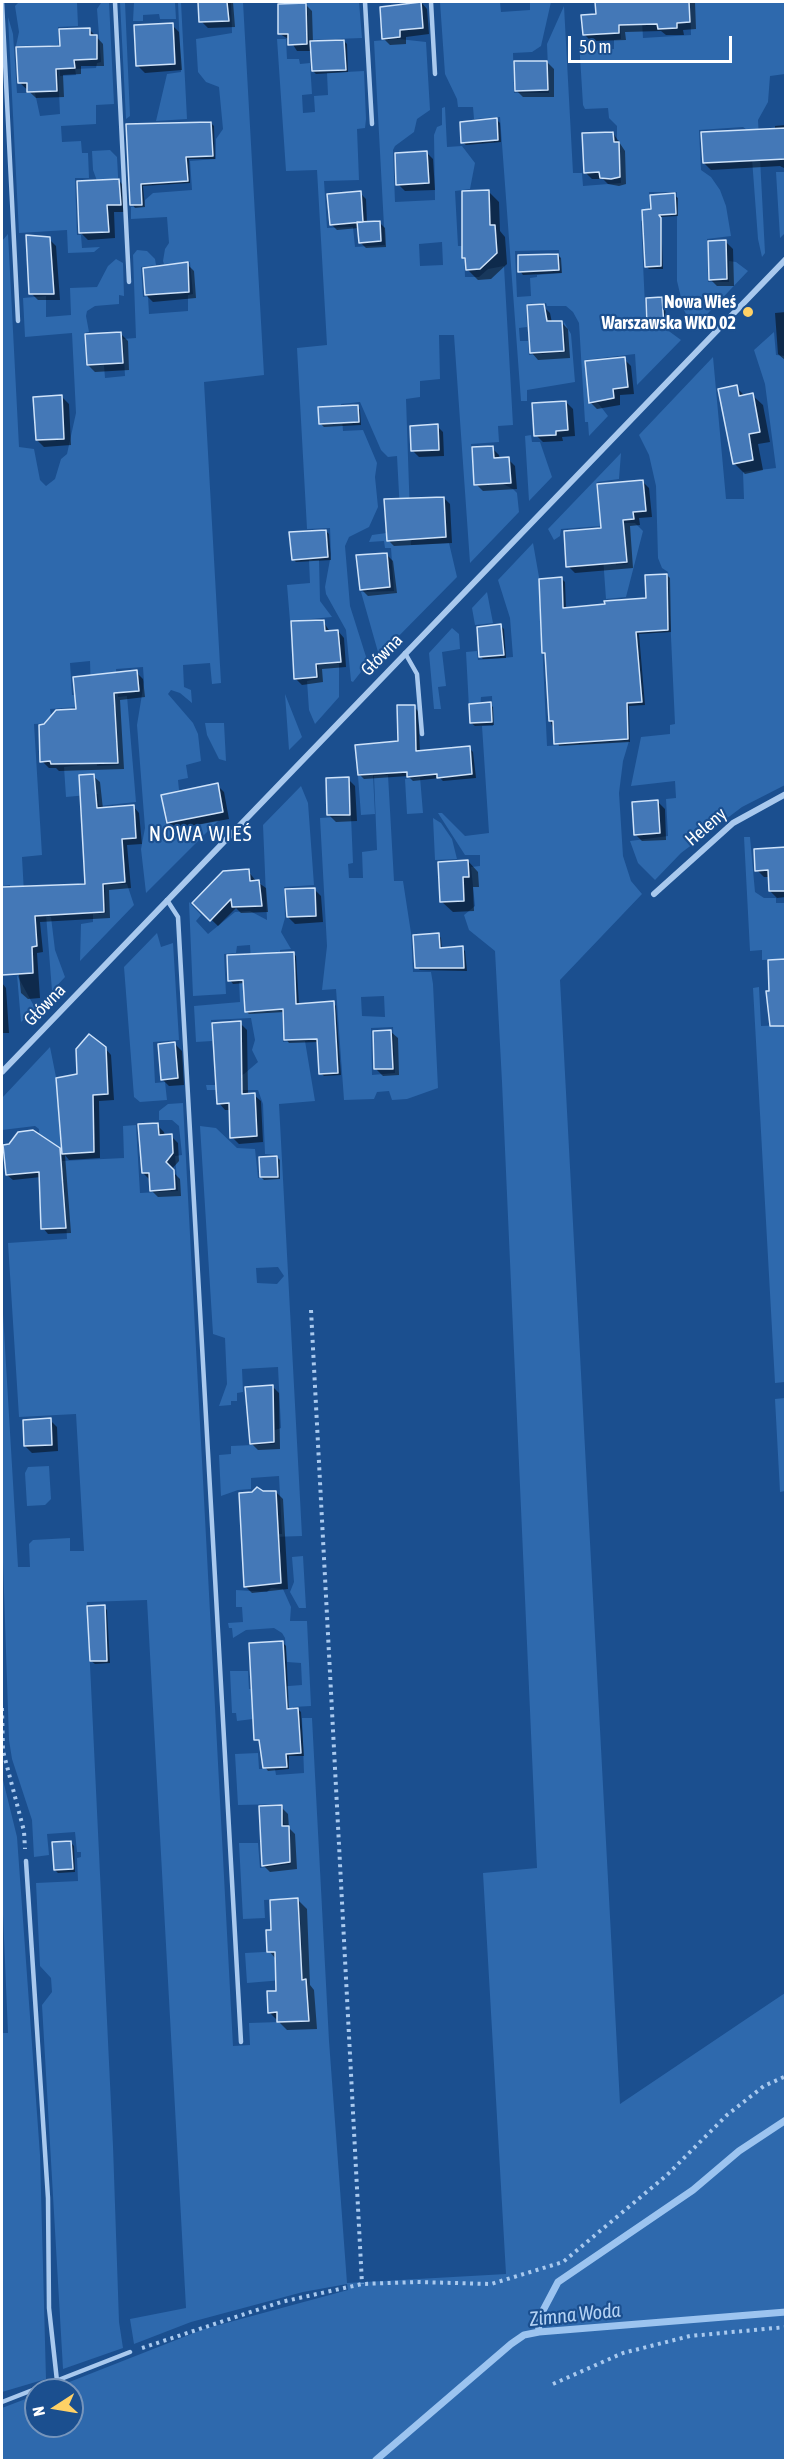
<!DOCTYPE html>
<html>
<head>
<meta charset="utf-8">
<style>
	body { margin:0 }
	#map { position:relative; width:787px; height:2462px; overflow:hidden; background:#1b4f8f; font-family:"Asap Condensed",sans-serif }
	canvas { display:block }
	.frame { position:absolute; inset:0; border:3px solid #fff; pointer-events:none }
	.north { position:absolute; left:24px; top:2378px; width:60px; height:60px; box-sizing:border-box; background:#1b4f8f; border:2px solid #7695bc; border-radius:50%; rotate:258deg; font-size:16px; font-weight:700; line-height:24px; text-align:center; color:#fff }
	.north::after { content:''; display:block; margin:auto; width:21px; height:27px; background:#ffd166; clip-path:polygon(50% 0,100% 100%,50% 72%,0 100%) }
	.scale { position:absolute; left:568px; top:36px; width:164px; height:27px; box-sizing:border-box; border:3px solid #fff; border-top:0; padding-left:8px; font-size:18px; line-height:21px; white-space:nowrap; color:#fff; -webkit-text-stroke:4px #1b4f8f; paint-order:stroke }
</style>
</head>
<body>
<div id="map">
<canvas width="787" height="2462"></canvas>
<div class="frame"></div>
<div class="north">N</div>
<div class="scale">50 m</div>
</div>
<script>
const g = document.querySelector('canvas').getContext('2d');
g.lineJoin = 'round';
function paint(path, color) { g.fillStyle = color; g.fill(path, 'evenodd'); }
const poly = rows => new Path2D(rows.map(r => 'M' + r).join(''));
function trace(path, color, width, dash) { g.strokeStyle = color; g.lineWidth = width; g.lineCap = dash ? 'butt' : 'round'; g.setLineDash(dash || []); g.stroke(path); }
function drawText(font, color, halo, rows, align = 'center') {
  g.font = font + ' "Asap Condensed",sans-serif'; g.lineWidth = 4.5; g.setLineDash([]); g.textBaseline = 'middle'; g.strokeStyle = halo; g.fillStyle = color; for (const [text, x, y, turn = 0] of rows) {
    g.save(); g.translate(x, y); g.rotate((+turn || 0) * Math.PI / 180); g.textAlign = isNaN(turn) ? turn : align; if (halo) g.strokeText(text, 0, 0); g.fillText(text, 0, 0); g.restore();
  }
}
const green = poly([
	[19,2,77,2,78,26,58,27,60,76,76,75,75,69,96,68,97,63,101,62,97,9,101,3,109,2,114,104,96,105,96,124,61,126,62,142,81,141,82,153,88,153,89,178,75,178,77,235,81,235,82,248,100,247,94,252,68,253,67,230,19,233,8,17,13,34,17,93,35,93,40,116,60,114,57,45,16,46,19,32,15,6],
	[120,2,125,2,130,116,126,119],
	[134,2,175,2,176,19,160,19,159,14,143,15,143,21,133,21],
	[178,2,181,2,187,119,156,121,167,74,181,72],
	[231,2,243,2,264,375,204,382,221,683,212,684,210,663,183,665,184,687,191,690,192,703,180,693,171,690,168,694,193,723,198,734,201,761,186,765,188,778,178,780,179,790,161,795,166,824,182,828,219,820,146,893,141,849,145,828,137,725,144,682,143,667,116,669,118,697,127,696,136,802,99,806,98,794,66,797,64,767,80,765,77,707,50,709,52,723,34,724,42,855,22,857,24,893,10,894,10,885,2,886,2,241,8,234,19,447,34,449,40,480,46,486,55,479,61,459,67,454,76,413,72,333,25,337,23,298,46,296,46,317,71,315,70,288,97,287,108,266,116,259,123,263,124,296,119,295,119,304,95,306,87,311,86,316,89,332,84,333,86,366,104,365,105,378,125,376,123,339,136,338,133,255,137,250,147,251,155,259,156,265,141,267,143,297,148,296,149,314,188,311,188,295,193,294,190,262,164,264,163,261,165,249,169,243,167,217,131,219,131,207,144,206,145,200,153,193,192,190,190,161,216,159,216,139,223,129,219,87,206,82,198,72,196,39,232,33],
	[90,661,91,694,72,695,70,663],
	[116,710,119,765,97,766,93,712],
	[307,2,359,2,362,38,309,40],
	[440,2,500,2,501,12,530,10,530,2,551,2,541,46,532,52,513,53,514,93,549,93,547,44,564,6,573,173,582,173,583,186,621,183,619,140,617,140,617,126,609,118,608,108,585,109,583,105,579,40,585,40,585,50,614,49,614,40,621,39,619,2,641,2,643,38,691,35,690,2,785,2,785,74,770,76,768,102,758,120,765,253,762,257,758,239,750,132,743,127,699,130,701,170,711,177,720,190,726,206,731,236,707,239,708,282,729,282,729,261,736,262,748,271,693,329,684,310,677,281,677,192,649,192,650,217,641,221,646,327,666,329,681,340,637,385,635,354,585,360,589,404,598,403,608,416,589,436,588,422,585,422,579,323,573,312,566,306,547,306,546,303,526,304,527,327,519,328,520,341,528,341,529,355,566,352,564,322,571,334,575,382,527,390,527,401,521,401,500,117,474,119,473,107,458,107,457,99,445,74],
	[559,250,561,273,537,275,537,277,530,278,531,296,517,297,515,251],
	[277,39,286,39,287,59,299,59,300,64,310,63,312,94,302,95,303,113,315,112,314,96,328,95,327,73,364,71,366,119,365,128,357,129,359,180,324,181,327,228,353,227,355,247,385,245,374,41,399,39,426,42,430,110,417,119,414,132,395,146,393,150,395,202,435,200,434,135,437,127,442,125,442,108,445,107,447,147,462,146,475,163,470,189,455,191,458,246,464,246,465,277,479,277,488,269,504,266,513,425,498,426,499,442,471,444,474,486,503,484,513,489,517,493,519,512,470,563,454,335,439,335,440,379,420,381,420,397,406,399,411,545,449,543,457,577,386,649,378,652,361,592,394,591,391,548,385,548,384,541,369,542,372,535,401,531,397,456,388,457,381,450,360,402,341,404,343,431,363,430,377,463,375,477,378,507,369,527,349,537,345,546,350,606,368,663,353,682,351,681,346,630,326,594,325,587,331,554,330,528,307,529,297,348,327,345,317,170,286,171],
	[442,242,443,265,420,266,419,244],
	[110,150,117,157,119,194,100,189,93,170,92,151],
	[776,172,785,172,785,233,780,238],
	[774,332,776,355,786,356,785,785,742,807,681,853,655,880,638,863,630,841,668,836,666,799,676,798,675,781,631,786,641,737,670,734,670,725,675,724,668,572,662,568,658,558,656,486,649,455,639,435,713,357,726,499,744,499,743,472,776,468,765,384,754,350],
	[531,435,532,442,540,442,552,477,529,501,525,436],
	[621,453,619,479,597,482,596,484,601,526,561,529,560,536,554,540,548,529],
	[622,523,635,523,643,531,626,597,606,599,601,529,615,549,616,565,628,564],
	[533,543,539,577,547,746,629,741,623,761,619,793,623,856,631,881,642,894,560,980,620,2104,785,1993,785,2460,2,2460,2,2408,36,2395,36,2426,72,2426,72,2390,49,2390,204,2329,348,2290,347,2284,303,2292,191,2322,134,2344,130,2319,186,2308,147,1600,87,1602,113,2146,119,2322,123,2348,63,2369,42,2005,52,1992,51,1978,40,1966,36,1883,78,1881,77,1858,81,1857,81,1852,77,1852,75,1832,47,1834,49,1855,34,1857,32,1820,12,1759,9,1740,2,1533,2,1297,18,1567,30,1567,29,1544,33,1540,70,1538,70,1551,84,1551,76,1414,19,1417,8,1243,67,1239,64,1181,42,1182,39,1129,35,1126,2,1130,2,1098,50,1047,56,1077,62,1161,124,1158,123,1126,136,1125,140,1193,178,1191,175,1156,182,1155,179,1126,172,1120,159,1120,159,1111,168,1104,183,1103,233,2046,250,2045,249,2023,310,2021,307,1978,247,1983,245,1953,302,1950,299,1898,264,1900,265,1918,243,1919,239,1843,258,1843,260,1868,291,1864,290,1825,284,1824,283,1804,238,1805,235,1754,258,1753,259,1769,275,1769,276,1775,304,1773,302,1718,312,1718,329,2041,347,2283,506,2274,483,1873,537,1868,502,1082,495,951,469,930,464,915,475,906,471,867,480,866,480,855,465,855,438,813,442,813,465,836,489,833,482,726,493,726,492,696,481,697,480,708,469,708,466,652,477,651,478,660,513,657,510,618,498,580],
	[309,560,319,560,320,601,332,617,290,621,287,585,310,583],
	[487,592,493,623,475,625,472,608],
	[452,628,459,634,460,649,442,652,446,686,438,687,441,709,434,709,429,653],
	[339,663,339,697,315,724,309,710,307,681,319,678,318,665],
	[285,694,302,737,289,750],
	[205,723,224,723,226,761,219,759,207,735],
	[373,775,375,814,361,815,358,776],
	[388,775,394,881,403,881,411,933,413,972,431,972,433,984,438,1088,407,1099,392,1100,389,1091,377,1092,374,1099,344,1100,336,989,322,990,327,946,320,818,351,816,353,863,348,864,349,878,363,878,362,852,377,850,374,776],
	[384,996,385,1017,362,1016,361,997],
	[393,1027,395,1073,372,1075,371,1028],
	[420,777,423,813,407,814,405,779],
	[301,786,308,803,314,885,284,887,285,918,281,932,291,949,280,950,283,1042,305,1041,315,1101,279,1104,302,1536,272,1537,272,1534,282,1534,279,1476,251,1478,251,1489,238,1490,221,1496,219,1455,231,1454,231,1446,275,1444,275,1430,281,1428,278,1367,242,1369,243,1392,237,1393,237,1401,231,1401,231,1405,219,1406,227,1384,225,1338,213,1334,200,1126,216,1128,237,1148,255,1149,258,1178,279,1178,278,1155,265,1154,263,1104,258,1090,207,1090,206,1085,218,1085,244,1074,258,1062,252,1050,255,1040,251,1018,211,1020,212,1041,196,1042,194,1006,240,1002,239,981,252,980,250,945,237,946,236,953,224,954,226,994,193,996,189,902,201,915,196,921,208,934,235,912,250,911,267,920,263,825],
	[278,1267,284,1276,277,1284,257,1283,256,1268],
	[433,818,441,823,452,839,457,859,435,860],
	[744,837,750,837,755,892,764,898,776,898,776,903,785,903,785,959,762,960,762,950,750,951],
	[127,884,134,905,80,961,81,924,93,922,93,914,106,913,105,885],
	[46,914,51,917,55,950,65,977,52,991],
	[157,933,161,947,173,943,179,1040,153,1042,155,1083,165,1082,167,1100,140,1102,134,1097,124,967],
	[17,975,35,1008,21,1022],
	[759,987,761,1026,785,1025,785,1382,775,1383,753,988],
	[785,1398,785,1491,780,1492,775,1399],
	[49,1466,51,1499,45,1505,27,1506,25,1473,28,1467],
	[303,1556,306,1608,299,1608,290,1592,294,1582,292,1557],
	[271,1588,283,1589,291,1607,290,1621,307,1621,311,1706,293,1707,294,1723,276,1716,237,1721,236,1713,232,1713,230,1671,248,1671,249,1689,302,1685,301,1663,287,1662,285,1638,282,1633,274,1628,246,1630,233,1638,232,1628,229,1628,228,1623,243,1622,242,1607,236,1607,236,1590,267,1592],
	[2,1776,17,1837,40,2155,46,2379,2,2392,2,2033,8,2033,2,1891]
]);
const shadow = poly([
	[200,2,233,2,235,27,208,28,201,21],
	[421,2,427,9,429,34,406,37,406,44,390,45,383,38,381,7],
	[597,2,695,2,696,29,683,30,684,35,666,35,661,31,625,32,626,40,591,41,584,34,597,15],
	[305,4,312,11,313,43,344,41,347,44,348,72,316,74,313,71,312,51,297,51,290,40,280,34],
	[172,25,179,32,182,70,145,73,138,66],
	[90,30,103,44,104,66,81,66,81,74,63,75,64,97,36,98,19,82,61,47],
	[547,62,554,69,554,97,523,97,516,90],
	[497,120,500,123,501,142,466,145,462,142],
	[211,123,214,126,215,159,189,159,190,183,143,186,145,207,135,208,132,204,128,126],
	[786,125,786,169,780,166,711,170,704,163,775,130,775,126],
	[613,133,625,151,626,184,619,186,608,184,603,179,592,179,585,172],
	[426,152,433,159,435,190,405,191,398,184],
	[119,181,126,188,127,212,114,212,115,238,88,240,81,233],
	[488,191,499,202,500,231,505,237,507,264,491,279,478,280,467,269,467,261,463,258],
	[360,193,366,199,367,223,379,222,385,228,386,247,366,248,360,242,359,228,337,230,331,224],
	[674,195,678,198,678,216,661,217,663,269,649,269,646,266,652,211],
	[49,239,56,246,60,300,38,300,31,293],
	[726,242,733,249,734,286,717,286,710,279],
	[558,255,561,258,562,273,523,275,520,271],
	[187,264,194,271,196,298,153,302,146,295],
	[662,298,665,301,666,329,652,330,649,327],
	[543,306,550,313,552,323,561,322,568,329,570,358,538,360,532,353],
	[786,312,786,360,785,360,778,354,775,313],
	[121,334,128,341,129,370,95,372,88,365],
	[624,359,631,366,634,394,620,395,620,405,597,409,590,402],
	[736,387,745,396,752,395,763,405,770,442,758,444,763,470,745,474,734,463],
	[62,397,69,404,71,445,44,447,37,440],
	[566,402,573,409,575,436,562,437,563,441,543,442,536,435],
	[357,407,360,410,361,425,324,427,321,424],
	[437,426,443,432,444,456,419,457,413,451],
	[492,448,499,455,500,459,508,459,515,466,517,489,483,491,476,484],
	[643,482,649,488,652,517,639,518,640,525,630,526,633,568,575,573,568,566],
	[444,498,450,504,452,543,394,546,388,540],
	[326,531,329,534,331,560,296,562,293,559],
	[386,554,393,561,397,593,368,596,361,589],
	[667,575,670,578,671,632,639,634,645,705,629,706,630,742,559,746,550,720,547,655,544,652,562,579,565,582,566,609,647,599],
	[323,621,330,632,338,631,344,638,346,667,322,669,323,682,302,685,296,679],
	[501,626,504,629,506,658,483,659,480,656],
	[136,672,143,679,145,697,120,700,124,769,59,771,56,768,49,768,42,761,77,711],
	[490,704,493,707,494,725,475,726,471,723],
	[414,707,418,711,420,752,469,748,473,752,476,778,443,781,440,778,413,781,408,776,364,779,359,774,400,743],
	[93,776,100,782,103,809,133,806,139,813,142,844,127,845,131,888,109,890,110,918,40,922,43,952,37,953,40,998,28,999,21,993,14,931,2,932,2,889,87,885],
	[348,779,355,786,357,821,336,822,329,815],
	[217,785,224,792,229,819,175,829,168,822],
	[658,802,665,809,666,840,642,841,635,834],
	[786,850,786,897,777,898,770,891,769,877,764,877,757,870],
	[468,861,478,872,479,887,473,887,474,911,453,912,442,902],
	[248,871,256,881,266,888,268,912,241,913,236,908,218,926,194,903],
	[314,889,321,896,323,922,295,924,288,917],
	[438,934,441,938,442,949,462,948,465,951,467,971,420,970,417,967],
	[293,953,296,956,299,1005,333,1003,336,1006,341,1075,324,1076,321,1073,319,1042,289,1043,286,1039,285,1012,249,1014,246,1011,245,983,233,984,230,980],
	[2,983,6,988,9,1033,2,1033],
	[240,1023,247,1030,248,1095,254,1095,261,1101,263,1142,239,1144,232,1137,231,1110,225,1110,219,1103],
	[391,1032,398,1038,399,1075,383,1076,376,1069],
	[175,1044,182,1051,184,1085,169,1086,162,1079],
	[105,1048,111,1055,114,1100,99,1101,100,1158,69,1160,65,1155,71,1233,48,1234,43,1228,41,1177,13,1180,7,1175,60,1149,63,1153,79,1075],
	[157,1125,164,1132,165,1136,171,1136,178,1143,179,1161,171,1170,180,1179,181,1196,158,1197,151,1190,151,1181,143,1173],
	[277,1157,280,1160,280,1179,264,1180,261,1177],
	[272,1386,279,1393,280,1449,258,1450,251,1443],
	[50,1420,57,1427,58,1451,32,1453,25,1446],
	[276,1492,283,1499,288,1589,252,1593,245,1586,252,1494],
	[104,1607,107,1610,110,1663,95,1664,91,1661],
	[283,1643,286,1646,289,1710,298,1709,301,1712,304,1756,289,1756,289,1769,268,1771,265,1767,261,1742,256,1739],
	[281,1807,288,1814,289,1828,295,1834,297,1869,270,1872,263,1865],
	[70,1842,74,1846,75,1872,58,1873,55,1870],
	[298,1900,307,1909,310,1985,314,1990,317,2029,287,2030,269,2012,277,1992,276,1959,269,1951,273,1931]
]);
const stream = poly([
	[539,2332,538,2320,558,2282,693,2190,739,2151,786,2120],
	[376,2460,511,2344,524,2335,539,2332,786,2312]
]);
const building = poly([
	[198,2,227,2,229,21,199,22,198,2],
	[421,2,423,28,400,30,400,37,382,39,380,7,421,2],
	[595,2,689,2,690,22,677,23,677,28,658,29,657,24,619,25,619,33,583,35,581,15,596,14,595,2],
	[306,3,307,44,288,45,288,34,278,34,278,4,306,3],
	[173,23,175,64,136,66,134,25,173,23],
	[90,28,90,35,97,35,97,59,74,60,75,68,56,69,57,91,27,92,27,83,18,83,16,47,60,46,59,29,90,28],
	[344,40,346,70,312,71,310,41,344,40],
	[514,61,547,61,548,90,515,91,514,61],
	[497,118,498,140,461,143,460,122,497,118],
	[211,122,213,156,186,157,188,181,141,184,142,205,130,205,126,124,211,122],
	[786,128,786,159,703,163,701,132,786,128],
	[613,132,614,142,619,142,620,177,611,179,600,178,599,172,584,173,582,133,613,132],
	[427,151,429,183,396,185,395,153,427,151],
	[119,179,121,205,107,205,109,232,79,233,77,181,119,179],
	[489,190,490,225,495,225,497,253,480,269,466,270,465,258,462,258,462,191,489,190],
	[361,191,363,222,330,225,327,194,361,191],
	[675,193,676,214,659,215,661,218,661,266,645,267,642,210,651,209,650,195,675,193],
	[380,221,381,241,359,243,357,222,380,221],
	[26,235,50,237,54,294,29,294,26,235],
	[726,240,727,279,709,280,708,241,726,240],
	[558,254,559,270,518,272,518,255,558,254],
	[188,262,189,292,145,295,143,268,188,262],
	[662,297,664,326,647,327,646,298,662,297],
	[544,304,547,321,562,321,564,351,530,353,527,305,544,304],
	[121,332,123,363,87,365,85,334,121,332],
	[625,357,628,387,613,389,614,398,589,403,585,361,625,357],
	[737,385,739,396,753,393,760,432,749,434,753,460,733,464,718,389,737,385],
	[62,395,64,439,36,440,33,397,62,395],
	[566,401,568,430,556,431,556,435,534,436,532,403,566,401],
	[358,405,359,422,319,424,318,407,358,405],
	[438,424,439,450,411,451,410,426,438,424],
	[493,446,494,458,509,457,511,483,474,485,472,447,493,446],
	[643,480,646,511,633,512,634,519,623,520,627,562,566,567,564,531,601,528,597,484,643,480],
	[444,497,446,537,387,541,384,499,444,497],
	[326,530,328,557,292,560,289,532,326,530],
	[387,553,390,587,360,590,356,555,387,553],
	[667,574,668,630,636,632,642,702,627,703,628,739,554,744,553,721,549,721,545,653,542,653,539,579,562,577,563,608,605,604,604,601,646,598,645,575,667,574],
	[324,620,325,631,338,630,341,662,316,664,317,677,294,679,291,621,324,620],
	[501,624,504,655,479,657,477,627,501,624],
	[137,670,139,691,114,693,118,763,51,764,50,761,40,762,39,725,44,724,56,710,76,709,73,677,137,670],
	[491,702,492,722,470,723,469,704,491,702],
	[397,705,415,705,416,751,470,746,472,774,437,778,437,774,407,777,407,772,358,775,355,745,398,741,397,705],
	[94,774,97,808,134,805,136,838,122,839,125,882,103,884,104,912,35,916,37,946,32,947,33,973,2,975,2,887,85,884,79,775,94,774],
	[349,777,350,815,327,815,326,778,349,777],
	[218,783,223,812,167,823,161,795,218,783],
	[658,800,660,833,634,835,632,802,658,800],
	[786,847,786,891,769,891,768,870,755,871,754,849,786,847],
	[468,860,469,877,463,877,464,901,440,902,438,862,468,860],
	[249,869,250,881,259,880,262,906,232,907,231,899,210,921,192,903,223,871,249,869],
	[315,888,316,916,287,917,285,889,315,888],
	[439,933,440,948,463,946,464,968,415,968,413,935,439,933],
	[294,952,296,1004,334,1001,338,1073,319,1074,317,1039,284,1040,283,1009,245,1012,243,980,228,981,227,955,294,952],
	[786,959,786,1026,770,1026,766,991,769,991,768,960,786,959],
	[241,1021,242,1094,255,1093,257,1136,230,1138,229,1103,217,1104,212,1023,241,1021],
	[391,1030,393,1069,374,1069,373,1031,391,1030],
	[89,1034,106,1047,108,1094,93,1095,94,1152,62,1154,56,1078,77,1074,76,1049,89,1034],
	[175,1042,178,1078,161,1080,158,1044,175,1042],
	[158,1123,159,1135,172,1134,173,1153,166,1162,174,1170,175,1189,150,1191,149,1173,142,1173,138,1124,158,1123],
	[33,1130,60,1148,66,1228,41,1229,39,1172,6,1175,3,1145,9,1144,18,1132,33,1130],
	[277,1156,278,1177,260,1177,259,1157,277,1156],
	[273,1385,274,1442,250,1444,245,1387,273,1385],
	[51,1418,52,1445,24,1446,23,1420,51,1418],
	[257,1487,263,1491,276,1491,281,1583,244,1587,239,1493,252,1492,257,1487],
	[105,1605,107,1661,90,1661,87,1606,105,1605],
	[283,1641,287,1709,298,1708,301,1753,286,1754,287,1767,263,1768,259,1740,254,1740,249,1643,283,1641],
	[282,1805,282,1826,289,1826,290,1862,262,1866,259,1806,282,1805],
	[71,1841,73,1869,54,1870,52,1842,71,1841],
	[298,1898,302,1980,306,1979,309,2021,277,2022,277,2012,268,2013,267,1991,276,1991,275,1952,267,1952,266,1930,271,1930,270,1900,298,1898]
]);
const path = poly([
	[311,1310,362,2284],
	[2,1708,3,1751,24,1831,25,1849],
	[142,2348,281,2302,362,2284,417,2282,491,2284,563,2262,667,2175,727,2115,764,2086,786,2076],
	[553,2384,623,2353,690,2336,786,2327]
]);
const service = poly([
	[2,2,18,321],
	[115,2,129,282],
	[365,2,372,124],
	[431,2,435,74],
	[405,653,417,674,422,734],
	[167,900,178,917,241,2042],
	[26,1861,48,2198,49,2308,57,2381],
	[2,2402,130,2352]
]);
const minor = poly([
	[654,894,733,823,786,794],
	[2,1072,786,259]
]);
const markers = [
	[748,312,6,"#ffd166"]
];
const poiNames = [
	["Nowa Wieś",736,302],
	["Warszawska WKD 02",736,323]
];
const streetNames = [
	["Główna",382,655,-46],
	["Heleny",706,827,-41],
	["Główna",45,1005,-46]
];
const waterNames = [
	["Zimna Woda",575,2315,-6]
];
const quarterNames = [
	["NOWA WIEŚ",201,834]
];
paint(green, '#2e69ad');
paint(shadow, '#0007');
trace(stream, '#9cc4f0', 7);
paint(building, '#4478b7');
trace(building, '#cfe3fa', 1.5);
trace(path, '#a9c9ee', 4, [3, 4.5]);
trace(service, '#a9c9ee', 4.5);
trace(minor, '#a9c9ee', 6);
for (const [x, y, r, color] of markers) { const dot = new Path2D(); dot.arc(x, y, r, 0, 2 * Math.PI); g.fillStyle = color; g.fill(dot); trace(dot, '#1b4f8f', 2); }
drawText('bold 18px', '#fff', '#1b4f8f', poiNames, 'right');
drawText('18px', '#fff', '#1b4f8f', streetNames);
drawText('italic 20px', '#b5d3f5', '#1b4f8f', waterNames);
g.letterSpacing = '1.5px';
drawText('21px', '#fff', '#1b4f8f', quarterNames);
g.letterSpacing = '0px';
</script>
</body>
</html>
